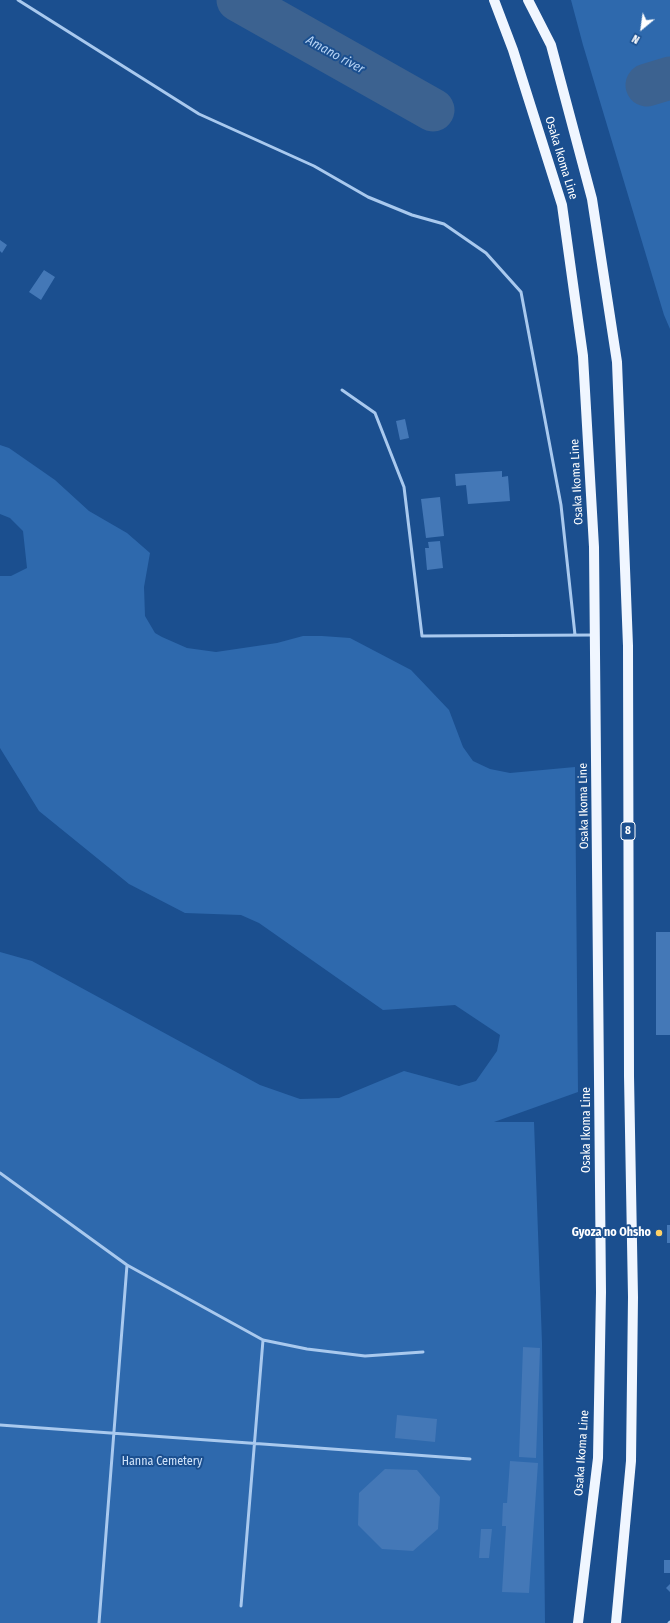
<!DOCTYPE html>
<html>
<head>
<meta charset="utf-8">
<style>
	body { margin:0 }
	#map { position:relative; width:670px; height:1623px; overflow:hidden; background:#1b4f8f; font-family:"Fira Sans Condensed",sans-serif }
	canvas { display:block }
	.north { position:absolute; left:622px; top:8px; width:40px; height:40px; -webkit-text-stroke:3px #1b4f8f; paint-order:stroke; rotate:209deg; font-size:11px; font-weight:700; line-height:16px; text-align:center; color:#fff }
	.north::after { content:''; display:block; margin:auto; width:14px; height:18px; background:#fff; clip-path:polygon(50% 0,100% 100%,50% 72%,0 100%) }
</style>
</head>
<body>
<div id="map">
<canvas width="670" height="1623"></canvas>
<div class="north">N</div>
</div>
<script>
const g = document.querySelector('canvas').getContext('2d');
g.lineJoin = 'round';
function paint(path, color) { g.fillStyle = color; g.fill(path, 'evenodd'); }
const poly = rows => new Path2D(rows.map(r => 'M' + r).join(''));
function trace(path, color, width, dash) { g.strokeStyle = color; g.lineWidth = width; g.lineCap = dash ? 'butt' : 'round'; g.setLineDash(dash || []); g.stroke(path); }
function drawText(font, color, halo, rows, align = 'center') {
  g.font = font + ' "Fira Sans Condensed",sans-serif'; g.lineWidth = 4; g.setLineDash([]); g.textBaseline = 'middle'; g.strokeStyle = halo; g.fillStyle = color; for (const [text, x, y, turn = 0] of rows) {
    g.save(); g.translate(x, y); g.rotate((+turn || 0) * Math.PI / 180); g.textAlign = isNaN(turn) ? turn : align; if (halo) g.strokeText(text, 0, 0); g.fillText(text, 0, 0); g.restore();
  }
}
const green = poly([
	[571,0,670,0,670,329,664,315,583,45],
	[0,445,9,448,55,480,89,511,127,533,150,553,144,587,145,616,155,633,162,637,187,648,216,652,277,643,303,636,322,636,350,638,411,670,449,710,463,747,473,761,490,769,510,773,575,767,578,1092,494,1122,534,1122,542,1343,545,1623,0,1623,0,952,32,961,260,1085,300,1099,339,1098,404,1071,459,1086,476,1081,497,1051,500,1035,455,1005,383,1010,259,923,241,915,185,913,129,884,39,811,0,748,0,576,11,576,27,568,23,531,10,518,0,514]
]);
const river = poly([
	[238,0,433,110],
	[647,85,670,78]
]);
const building = poly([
	[0,240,7,245,2,253,0,251],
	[44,270,55,277,41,300,29,292],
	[405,419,409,438,400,440,396,421],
	[502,471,502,477,508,476,510,501,468,504,466,485,456,486,455,474],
	[440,497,444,536,426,538,421,499],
	[440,541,443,568,427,570,425,548,429,548,428,542],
	[656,932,670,932,670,1035,656,1035],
	[667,1225,670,1225,670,1243,667,1243],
	[523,1347,540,1348,536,1458,519,1457],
	[397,1415,437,1419,435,1442,395,1438],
	[510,1461,538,1463,529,1593,502,1592,506,1526,502,1526,503,1503,507,1503],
	[385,1469,417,1470,440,1497,438,1529,413,1551,382,1549,358,1525,359,1493],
	[481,1529,492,1529,489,1558,479,1558],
	[664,1560,670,1560,670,1573,664,1573],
	[670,1584,670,1592,666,1588]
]);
const lane = poly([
	[18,0,199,114,314,166,368,197,412,215,444,224,486,253,521,292,561,505,575,635],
	[342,390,375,413,404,487,422,636,593,635],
	[0,1173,127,1265,263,1340,307,1349,365,1356,423,1352],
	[0,1425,470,1459],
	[241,1606,263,1340],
	[99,1623,127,1265],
	[669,1623,670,1622]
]);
const primary = poly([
	[494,0,513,50,562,205,583,356,594,547,601,1292,598,1458,578,1623],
	[528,0,551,45,592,199,617,362,628,646,629,1076,633,1297,631,1461,616,1623]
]);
const markers = [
	[659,1233,4,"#ffd166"]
];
const shields = [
	[628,831,14]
];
const shieldNames = [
	["8",628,831]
];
const streetNames = [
	["Osaka Ikoma Line",561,158,73],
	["Osaka Ikoma Line",577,482,-93],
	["Osaka Ikoma Line",584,806,-91],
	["Osaka Ikoma Line",587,1130,-90],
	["Osaka Ikoma Line",582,1453,-86]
];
const poiNames = [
	["Gyoza no Ohsho",651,1233]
];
const parkNames = [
	["Hanna Cemetery",162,1462]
];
const waterNames = [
	["Amano river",335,55,29]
];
paint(green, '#2e69ad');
trace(river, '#3c6290', 43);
paint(building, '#4478b7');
trace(lane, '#a9c9ee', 3);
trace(primary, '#f0f6ff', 10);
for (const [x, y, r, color] of markers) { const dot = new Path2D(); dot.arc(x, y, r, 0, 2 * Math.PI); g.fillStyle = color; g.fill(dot); trace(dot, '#1b4f8f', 1.5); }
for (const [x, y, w] of shields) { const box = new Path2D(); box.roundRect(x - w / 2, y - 9, w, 18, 3); g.fillStyle = '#1b4f8f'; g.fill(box); trace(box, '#fff', 1); }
drawText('bold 11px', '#fff', null, shieldNames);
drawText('12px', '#fff', '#1b4f8f', streetNames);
drawText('bold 12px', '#fff', '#1b4f8f', poiNames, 'right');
drawText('12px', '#cfe3fa', '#1b4f8f', parkNames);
drawText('italic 13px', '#b5d3f5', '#1b4f8f', waterNames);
</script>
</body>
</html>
